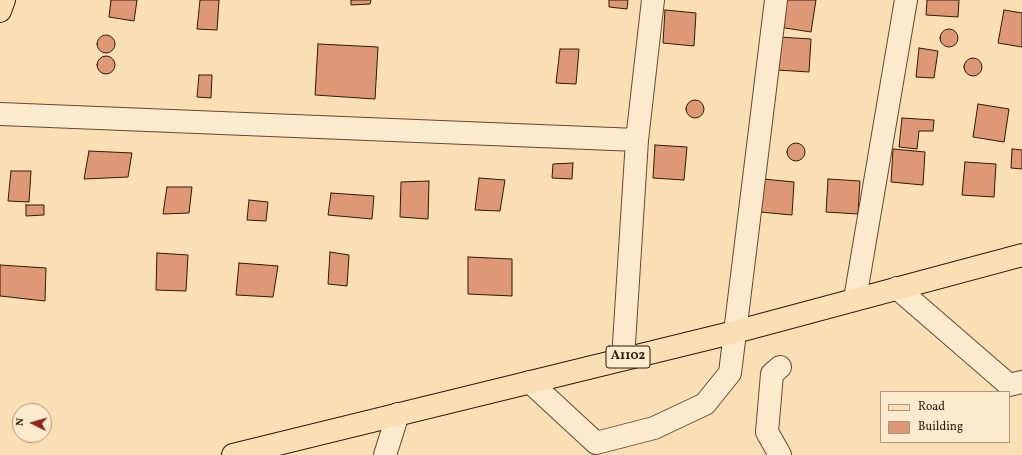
<!DOCTYPE html>
<html>
<head>
<meta charset="utf-8">
<style>
	body { margin:0 }
	#map { position:relative; width:1022px; height:455px; overflow:hidden; background:#fbdfb4; font-family:Vollkorn,serif }
	canvas { display:block }
	.legend { position:absolute; left:880px; top:391px; width:130px; height:52px; box-sizing:border-box; background:#fceace; border:1px solid #aa967f; margin:0; padding:5px 7px; list-style:none; font-size:12px; color:#2e1908 }
	.legend li { display:flex; align-items:center; gap:8px; height:20px }
	.legend b { width:20px; border:1px solid #aa967f }
	.north { position:absolute; left:12px; top:403px; width:40px; height:40px; box-sizing:border-box; background:#fceace; border:1px solid #aa967f; border-radius:50%; rotate:275deg; font-size:11px; font-weight:700; line-height:16px; text-align:center; color:#2e1908 }
	.north::after { content:''; display:block; margin:auto; width:14px; height:18px; background:#8f2418; clip-path:polygon(50% 0,100% 100%,50% 72%,0 100%) }
</style>
</head>
<body>
<div id="map">
<canvas width="1022" height="455"></canvas>
<ul class="legend">
<li><b style="height:5px;background:#fbdfb4"></b>Road</li>
<li><b style="height:11px;background:#de9875"></b>Building</li>
</ul>
<div class="north">N</div>
</div>
<script>
const g = document.querySelector('canvas').getContext('2d');
g.lineJoin = 'round';
function paint(path, color) { g.fillStyle = color; g.fill(path, 'evenodd'); }
const poly = rows => new Path2D(rows.map(r => 'M' + r).join(''));
function trace(path, color, width, dash) { g.strokeStyle = color; g.lineWidth = width; g.lineCap = dash ? 'butt' : 'round'; g.setLineDash(dash || []); g.stroke(path); }
function drawText(font, color, halo, rows, align = 'center') {
  g.font = font + ' Vollkorn,serif'; g.lineWidth = 3.5; g.setLineDash([]); g.textBaseline = 'middle'; g.strokeStyle = halo; g.fillStyle = color; for (const [text, x, y, turn = 0] of rows) {
    g.save(); g.translate(x, y); g.rotate((+turn || 0) * Math.PI / 180); g.textAlign = isNaN(turn) ? turn : align; if (halo) g.strokeText(text, 0, 0); g.fillText(text, 0, 0); g.restore();
  }
}
const building = poly([
	[111,0,137,0,134,21,109,17,111,0],
	[200,0,219,0,217,30,197,29,200,0],
	[351,0,371,0,370,4,351,5,351,0],
	[609,0,628,0,627,9,609,7,609,0],
	[783,0,816,0,811,32,779,27,783,0],
	[927,0,959,0,958,17,926,15,927,0],
	[665,10,696,13,694,46,663,43,665,10],
	[1004,10,1022,13,1022,47,998,43,1004,10],
	'940 38a9 9 0 1 1 18 0a9 9 0 1 1-18 0Z',
	'97 44a9 9 0 1 1 18 0a9 9 0 1 1-18 0Z',
	[779,37,811,39,809,72,777,70,779,37],
	[318,44,378,47,375,99,315,95,318,44],
	[919,48,938,51,934,78,916,77,919,48],
	[560,49,579,49,576,84,556,83,560,49],
	'97 65a9 9 0 1 1 18 0a9 9 0 1 1-18 0Z',
	'964 67a9 9 0 1 1 18 0a9 9 0 1 1-18 0Z',
	[199,75,212,75,211,98,197,97,199,75],
	'686 109a9 9 0 1 1 18 0a9 9 0 1 1-18 0Z',
	[978,104,1009,109,1004,142,973,137,978,104],
	[902,118,934,120,933,131,919,131,917,149,899,147,902,118],
	'787 152a9 9 0 1 1 18 0a9 9 0 1 1-18 0Z',
	[655,145,687,147,684,180,653,178,655,145],
	[893,149,925,152,923,185,891,182,893,149],
	[1012,149,1022,150,1022,169,1011,168,1012,149],
	[89,151,132,153,128,177,84,179,89,151],
	[965,162,996,164,994,197,962,195,965,162],
	[573,163,572,179,552,178,553,164,573,163],
	[11,171,31,171,29,202,8,201,11,171],
	[479,178,505,180,500,211,475,210,479,178],
	[763,179,794,182,792,215,760,212,763,179],
	[828,179,860,181,858,214,826,212,828,179],
	[429,181,428,219,400,217,401,182,429,181],
	[167,187,192,187,189,213,163,214,167,187],
	[331,193,374,196,372,219,328,215,331,193],
	[249,200,268,202,266,221,247,220,249,200],
	[26,205,44,205,44,215,26,216,26,205],
	[330,252,349,255,347,286,328,284,330,252],
	[157,253,188,255,186,291,156,290,157,253],
	[468,257,512,259,512,296,468,294,468,257],
	[239,263,278,266,273,297,236,295,239,263],
	[0,265,46,268,45,301,0,296,0,265]
]);
const minor = poly([
	[0,114,637,140],
	[897,288,1009,385,1022,382],
	[855,299,906,0],
	[623,359,637,140,653,0],
	[530,382,596,443,654,428,705,404,730,373,776,0],
	[385,455,398,414],
	[780,455,767,432,772,374,780,367]
]);
const major = poly([
	[0,11,4,0],
	[233,455,735,332,1022,255]
]);
const shields = [
	[628,357,44]
];
const shieldNames = [
	["A1102",628,357]
];
paint(building, '#de9875');
trace(building, '#2e1908', 1);
trace(minor, '#614a33', 24);
trace(major, '#2e1908', 24);
trace(minor, '#fceace', 22);
trace(major, '#fbdfb4', 22);
for (const [x, y, w] of shields) { const box = new Path2D(); box.roundRect(x - w / 2, y - 11, w, 22, 3); g.fillStyle = '#fceace'; g.fill(box); trace(box, '#2e1908', 1); }
drawText('bold 13px', '#2e1908', null, shieldNames);
</script>
</body>
</html>
